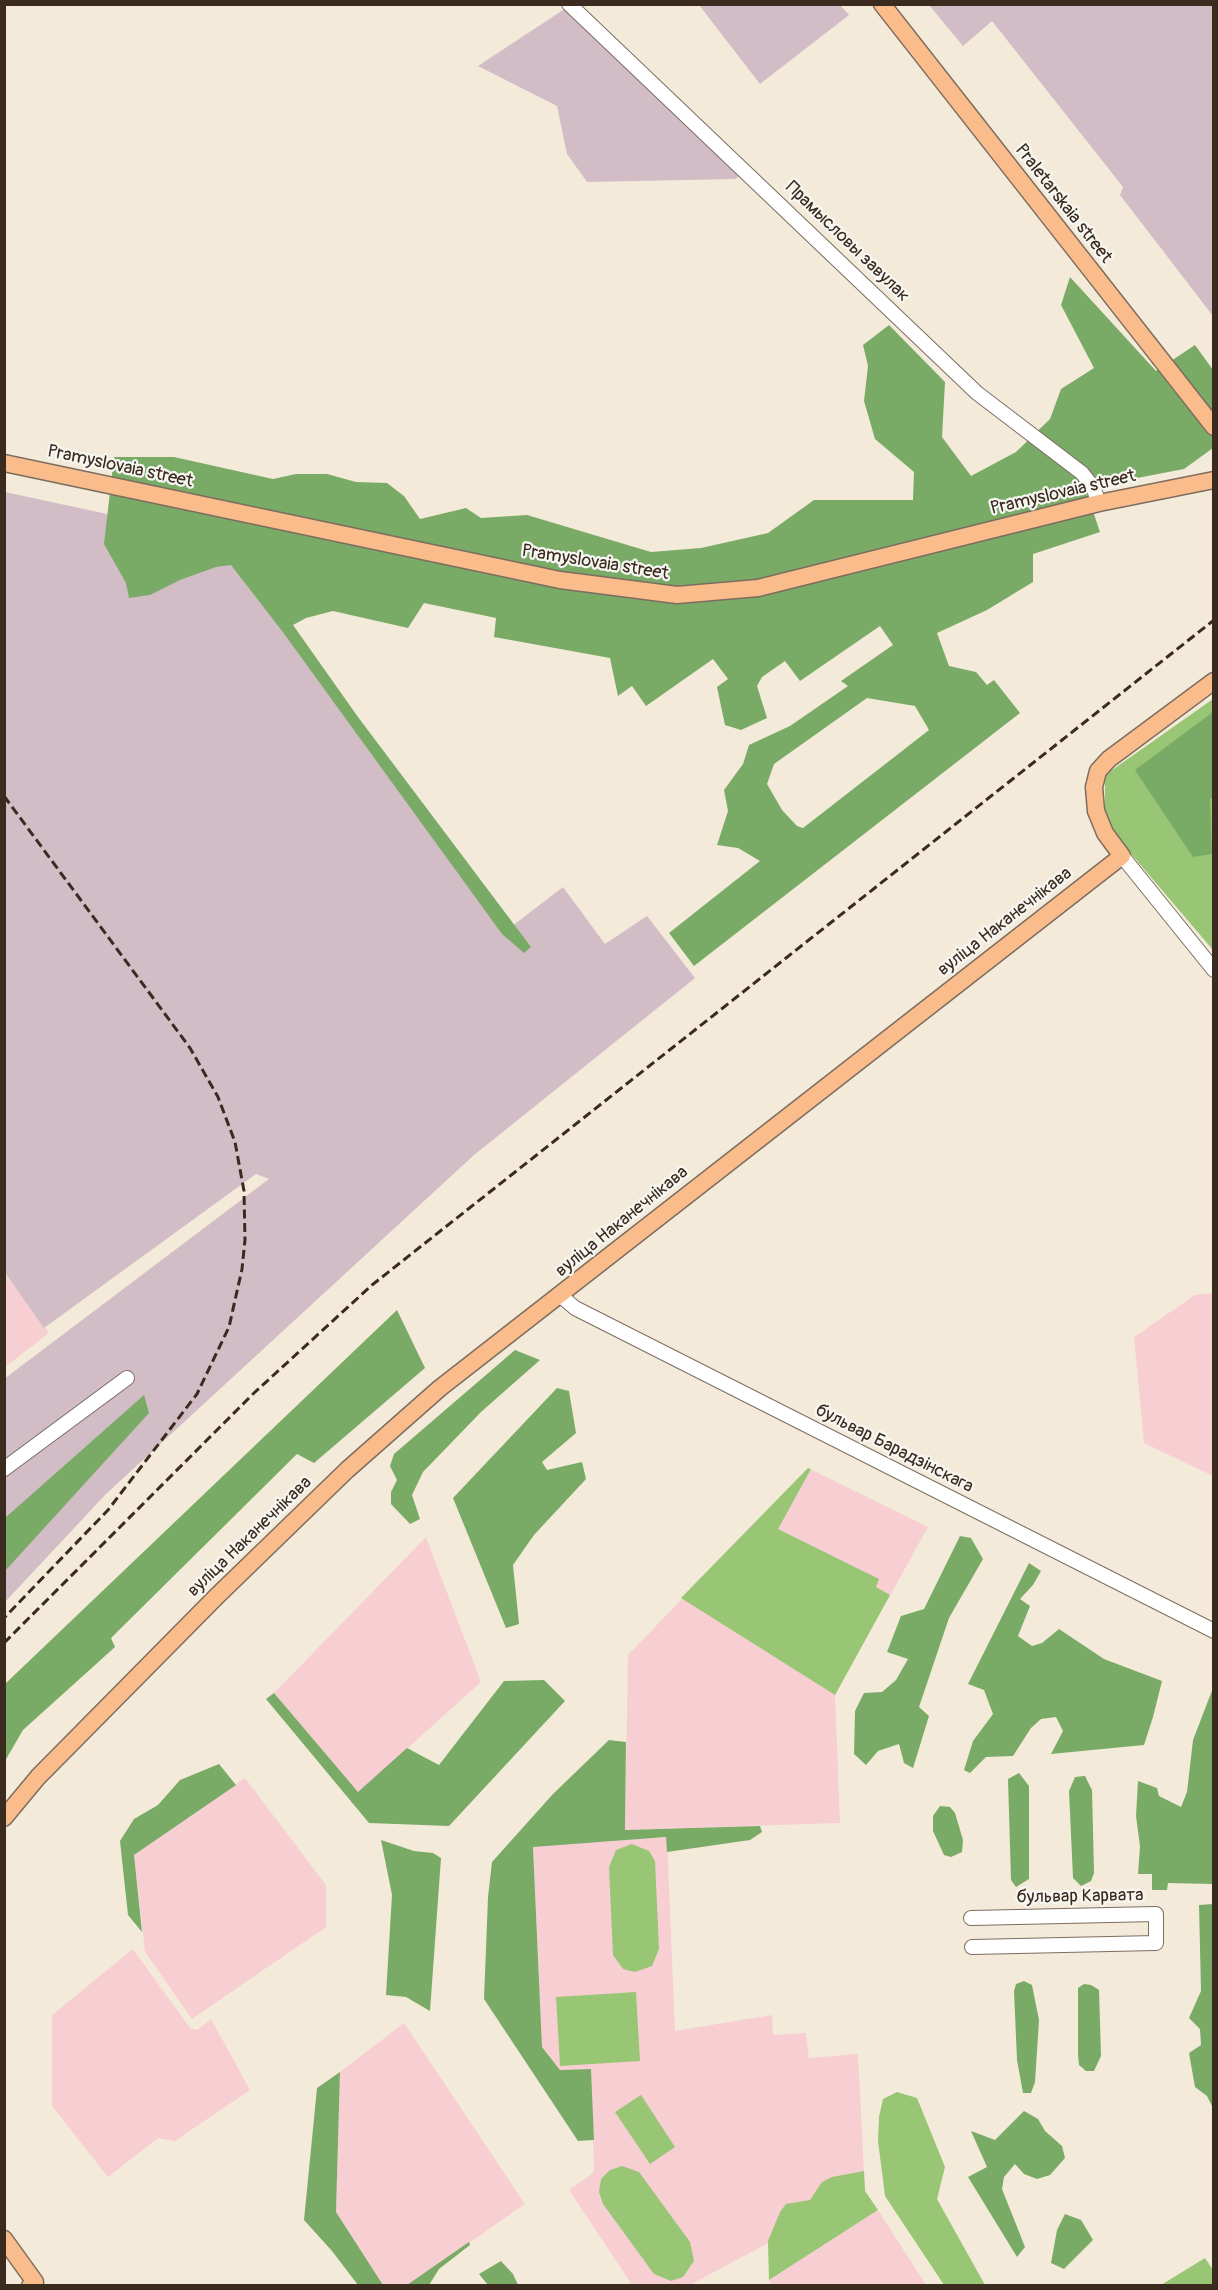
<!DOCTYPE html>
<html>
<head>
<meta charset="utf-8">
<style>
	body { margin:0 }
	#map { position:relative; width:1218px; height:2290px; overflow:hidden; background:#f4eada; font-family:Pangolin,sans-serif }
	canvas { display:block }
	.frame { position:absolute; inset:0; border:6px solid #3b2a1e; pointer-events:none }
</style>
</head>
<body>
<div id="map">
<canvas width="1218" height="2290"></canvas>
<div class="frame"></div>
</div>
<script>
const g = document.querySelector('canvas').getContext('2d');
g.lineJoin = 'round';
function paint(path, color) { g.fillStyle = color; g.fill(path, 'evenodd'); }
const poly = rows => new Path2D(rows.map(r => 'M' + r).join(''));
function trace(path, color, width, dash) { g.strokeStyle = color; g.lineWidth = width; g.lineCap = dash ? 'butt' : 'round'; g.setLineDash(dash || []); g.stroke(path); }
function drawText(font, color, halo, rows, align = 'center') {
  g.font = font + ' Pangolin,sans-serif'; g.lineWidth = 4.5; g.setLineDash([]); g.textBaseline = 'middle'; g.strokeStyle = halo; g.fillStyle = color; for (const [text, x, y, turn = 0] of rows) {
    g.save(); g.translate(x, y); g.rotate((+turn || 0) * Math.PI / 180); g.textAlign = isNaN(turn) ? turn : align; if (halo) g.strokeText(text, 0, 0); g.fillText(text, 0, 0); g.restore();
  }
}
const built = poly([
	[4,1273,49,1333,5,1367,4,1367],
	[1213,1293,1214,1293,1213,1476,1144,1443,1134,1337,1195,1295],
	[808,1468,928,1527,835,1695,840,1823,625,1830,628,1655],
	[426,1537,481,1682,358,1793,274,1693],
	[245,1778,326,1885,326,1927,192,2019,145,1952,134,1855],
	[667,1837,675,2031,772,2015,773,2035,806,2033,809,2058,858,2054,865,2191,690,2285,632,2285,569,2190,594,2172,591,2069,560,2070,542,2047,533,1846],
	[133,1949,190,2028,197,2030,211,2019,250,2090,175,2141,158,2138,108,2177,52,2106,52,2015],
	[404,2023,525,2204,407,2286,383,2285,336,2212,340,2072],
	[878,2210,926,2285,772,2286,769,2280]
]);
const industrial = poly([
	[699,5,840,5,849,15,760,84],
	[929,5,1213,5,1213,316,1120,195,1123,187,992,21,963,46],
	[566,8,744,173,735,179,587,182,567,154,557,106,478,66],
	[5,492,214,537,503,933,563,887,605,944,647,916,695,978,474,1155,106,1494,5,1602,4,1379,269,1179,256,1174,44,1328,5,1273]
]);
const green = poly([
	[1213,699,1213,950,1115,835,1105,810,1105,775],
	[808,1468,811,1469,778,1529,879,1579,876,1587,890,1595,835,1695,681,1598],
	[632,1844,649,1851,655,1861,659,1949,652,1966,635,1972,623,1969,613,1955,609,1867,616,1850],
	[636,1992,640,2061,560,2066,556,1997],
	[897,2092,917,2098,945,2167,937,2199,985,2285,944,2285,885,2196,878,2141,879,2117,883,2099],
	[641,2095,675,2147,650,2164,615,2112],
	[622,2166,639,2172,690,2242,694,2261,683,2277,671,2281,654,2274,603,2204,599,2192,601,2179,610,2170],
	[864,2171,865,2191,878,2210,769,2280,768,2241,780,2212,786,2204,810,2200,822,2182,832,2177],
	[1205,2258,1213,2270,1213,2285,1161,2285]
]);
const forest = poly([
	[1070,277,1156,371,1195,345,1213,370,1213,448,1184,469,1085,488,1100,532,1033,554,1033,582,987,610,937,633,949,666,976,672,987,685,994,680,1020,713,694,966,669,933,760,861,738,848,717,845,728,811,724,790,743,764,749,745,790,726,848,686,841,681,893,645,880,626,800,681,785,661,762,677,757,686,767,718,741,730,725,725,717,687,728,679,713,659,646,706,632,686,618,696,610,658,494,637,496,618,424,603,408,628,333,611,306,618,293,625,358,717,531,947,524,953,502,934,282,631,231,565,216,567,180,580,150,595,129,598,126,583,104,544,114,457,174,457,273,479,296,474,327,474,356,482,387,483,404,496,420,519,466,508,481,518,527,515,651,552,701,548,768,533,814,500,913,500,914,472,875,439,864,401,868,366,863,345,889,325,945,382,942,437,971,476,1016,452,1050,419,1061,389,1094,368,1061,305],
	[867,698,915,706,929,730,803,828,797,826,782,810,767,784,774,764],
	[1213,712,1214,797,1210,799,1212,854,1193,857,1135,770],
	[397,1310,425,1368,314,1463,297,1454,111,1638,115,1647,23,1730,5,1761,5,1684],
	[515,1350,540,1360,481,1412,423,1472,412,1495,420,1519,410,1524,391,1504,391,1492,397,1480,390,1466,394,1454],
	[557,1388,569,1391,576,1433,542,1462,547,1470,582,1462,586,1479,534,1535,513,1565,519,1624,506,1628,453,1498],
	[144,1395,149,1413,5,1571,5,1518],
	[960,1536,971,1538,983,1559,949,1618,919,1707,929,1716,913,1768,904,1763,899,1744,878,1751,866,1765,854,1754,855,1711,864,1693,882,1692,896,1680,908,1659,887,1652,901,1616,924,1609],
	[1029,1563,1041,1571,1033,1585,1020,1599,1030,1606,1018,1636,1032,1646,1042,1643,1059,1629,1104,1659,1162,1681,1153,1717,1144,1745,1051,1754,1063,1731,1056,1717,1041,1719,1031,1728,1013,1756,986,1757,970,1773,964,1770,973,1741,993,1714,984,1690,968,1684],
	[544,1680,565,1701,449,1826,369,1823,266,1699,274,1693,358,1792,407,1748,439,1765,504,1681],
	[1213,1688,1213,1884,1168,1883,1167,1890,1152,1890,1152,1874,1138,1874,1140,1846,1136,1816,1138,1781,1157,1788,1159,1796,1181,1807,1187,1792,1193,1740],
	[609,1740,626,1742,625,1830,760,1826,762,1832,750,1840,667,1852,666,1837,533,1847,542,2047,560,2070,591,2069,594,2140,578,2141,484,1999,488,1897,492,1862,553,1794],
	[219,1764,236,1785,134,1855,142,1932,128,1915,120,1841,134,1819,158,1805,180,1780],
	[1019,1773,1029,1786,1029,1879,1016,1887,1011,1880,1008,1779],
	[1085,1776,1092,1790,1094,1873,1091,1881,1081,1886,1073,1878,1069,1791,1075,1777],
	[940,1806,950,1807,955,1813,963,1840,962,1852,951,1857,944,1855,933,1831,933,1816],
	[381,1840,414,1851,433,1853,441,1858,430,2011,406,1997,386,1995,392,1895],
	[1213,1904,1214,1904,1213,2108,1207,2096,1195,2087,1189,2053,1201,2045,1200,2029,1189,2018,1201,1991,1199,1905],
	[1024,1981,1032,1985,1039,2020,1035,2082,1031,2093,1023,2093,1017,2060,1014,1991,1016,1984],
	[1084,1984,1091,1985,1099,1990,1101,2056,1094,2071,1086,2071,1079,2065,1078,2055,1078,1988],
	[340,2072,336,2212,383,2285,358,2285,332,2251,304,2220,317,2088],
	[1024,2111,1038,2119,1045,2131,1062,2146,1065,2158,1050,2175,1037,2179,1024,2174,1015,2164,1004,2177,1002,2189,1025,2247,1017,2257,968,2177,987,2167,971,2131,995,2140],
	[1065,2214,1081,2220,1093,2240,1064,2269,1051,2263,1057,2230],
	[469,2242,470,2245,439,2269,429,2285,407,2285],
	[501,2261,513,2274,518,2285,488,2285,479,2274]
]);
const minor = poly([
	[569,4,977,393,1082,473,1093,487,1099,503],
	[1122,856,1214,970],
	[561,1296,575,1308,1214,1631],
	[4,1469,127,1378],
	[971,1918,1156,1914,1156,1943,972,1947]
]);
const major = poly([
	[882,4,1214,427],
	[4,463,560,580,677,595,758,588,1099,503,1214,480],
	[4,1818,38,1777,217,1596,347,1470,440,1388,1122,856,1105,833,1096,811,1094,787,1098,771,1109,759,1214,681],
	[4,2239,35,2282,30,2286]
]);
const rail = poly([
	[4,796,190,1048,218,1097,235,1142,244,1191,245,1240,242,1269,229,1327,197,1394,108,1510,4,1618],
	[4,1643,254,1393,372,1285,1214,620]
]);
const streetNames = [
	["Praletarskaia street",1063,204,52],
	["Прамысловы завулак",847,242,44],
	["Pramyslovaia street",120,467,12],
	["Pramyslovaia street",1063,493,-13],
	["Pramyslovaia street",595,563,9],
	["вуліца Наканечнікава",1005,922,-38],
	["вуліца Наканечнікава",622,1222,-39],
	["бульвар Барадзінскага",894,1449,27],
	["вуліца Наканечнікава",250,1537,-44],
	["бульвар Карвата",1080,1897,-1]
];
paint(built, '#f7cfd3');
paint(industrial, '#d2bdc7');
paint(green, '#98c675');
paint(forest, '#7aab66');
trace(minor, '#7c6d60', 16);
trace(major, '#7c6d60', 19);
trace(minor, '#fff', 14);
trace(major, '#f9bc8a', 16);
trace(rail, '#3b2a1e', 3, [9, 4.5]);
drawText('18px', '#3b2a1e', '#f6f6f2', streetNames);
</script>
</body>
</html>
